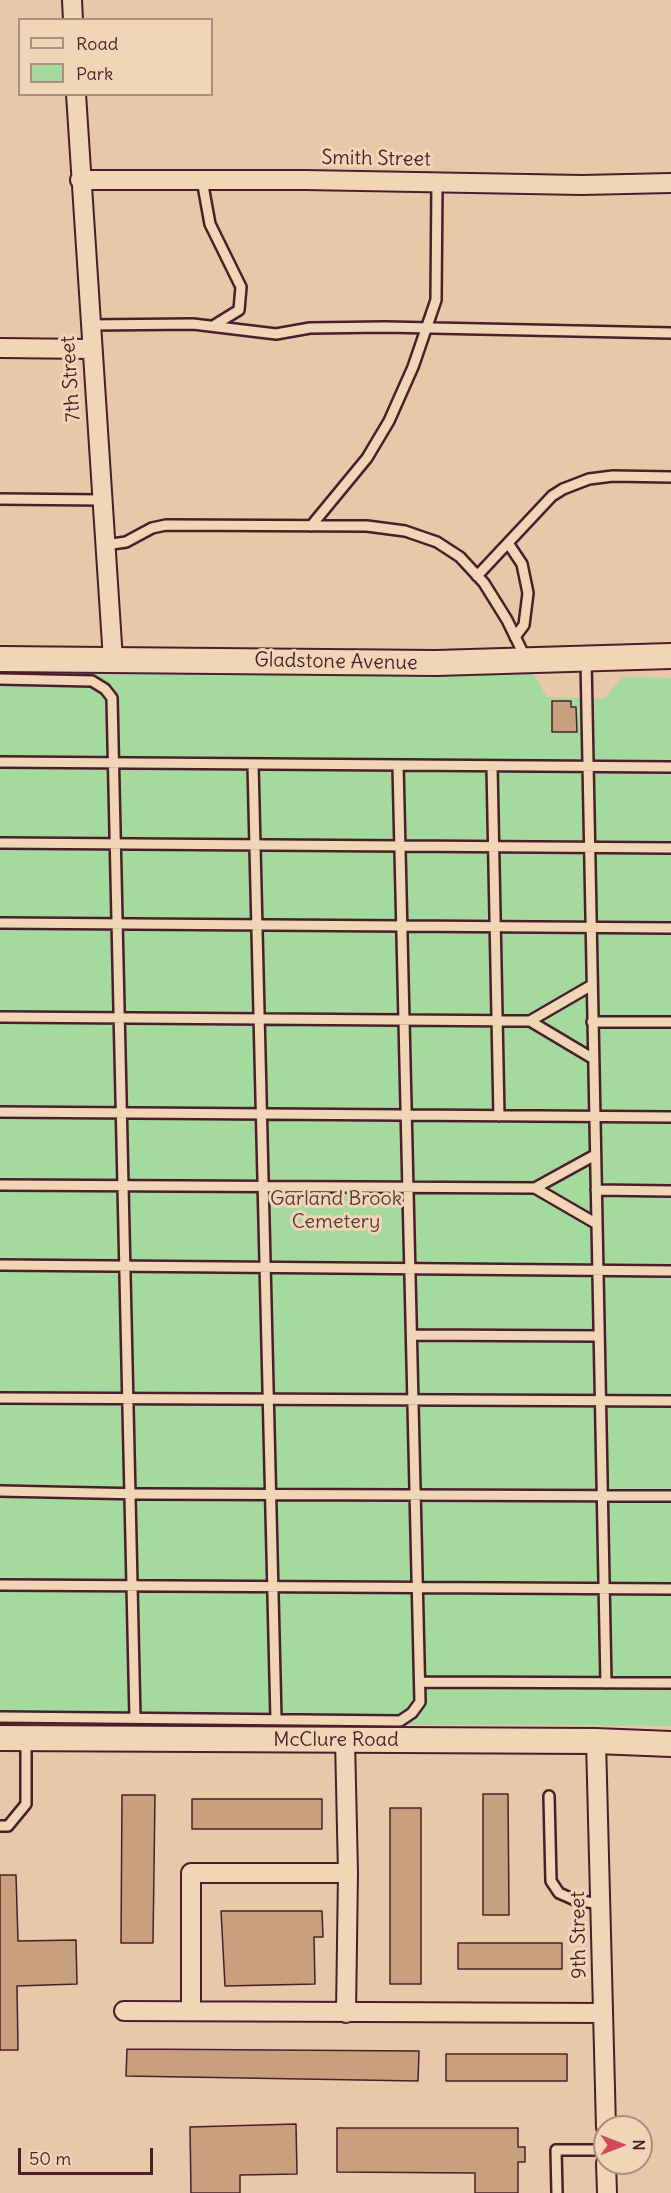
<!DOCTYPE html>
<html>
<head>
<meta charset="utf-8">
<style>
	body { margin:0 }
	#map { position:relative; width:671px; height:2193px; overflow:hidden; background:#e8c8a8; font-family:Delius,sans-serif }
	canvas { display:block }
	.legend { position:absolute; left:18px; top:18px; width:195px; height:78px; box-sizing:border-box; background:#f1d5b7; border:2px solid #ae8c7f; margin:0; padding:8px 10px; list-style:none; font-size:18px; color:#4a1f2b }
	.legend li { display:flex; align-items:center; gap:12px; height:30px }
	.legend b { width:30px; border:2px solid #ae8c7f }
	.north { position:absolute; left:593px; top:2115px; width:60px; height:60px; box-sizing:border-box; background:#f1d5b7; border:2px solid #ae8c7f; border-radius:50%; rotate:90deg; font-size:16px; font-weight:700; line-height:24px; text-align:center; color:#4a1f2b }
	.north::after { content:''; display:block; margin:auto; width:21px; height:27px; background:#d1495b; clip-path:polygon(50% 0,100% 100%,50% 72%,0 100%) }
	.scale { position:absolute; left:18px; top:2148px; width:135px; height:27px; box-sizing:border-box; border:3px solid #4a1f2b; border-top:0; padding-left:8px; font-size:18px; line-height:21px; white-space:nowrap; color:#4a1f2b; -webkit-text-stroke:4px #f1d5b7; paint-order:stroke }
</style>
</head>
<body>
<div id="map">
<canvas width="671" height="2193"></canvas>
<ul class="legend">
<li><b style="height:8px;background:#f1d5b7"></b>Road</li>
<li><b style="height:16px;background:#a5da9e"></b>Park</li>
</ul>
<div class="north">N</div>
<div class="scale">50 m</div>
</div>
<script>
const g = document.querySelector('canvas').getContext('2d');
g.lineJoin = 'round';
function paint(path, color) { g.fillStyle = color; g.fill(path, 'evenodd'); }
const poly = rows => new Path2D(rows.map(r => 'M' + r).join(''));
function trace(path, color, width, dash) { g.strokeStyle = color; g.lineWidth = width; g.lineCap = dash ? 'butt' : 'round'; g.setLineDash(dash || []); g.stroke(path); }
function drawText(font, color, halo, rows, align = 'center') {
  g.font = font + ' Delius,sans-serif'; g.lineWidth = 6; g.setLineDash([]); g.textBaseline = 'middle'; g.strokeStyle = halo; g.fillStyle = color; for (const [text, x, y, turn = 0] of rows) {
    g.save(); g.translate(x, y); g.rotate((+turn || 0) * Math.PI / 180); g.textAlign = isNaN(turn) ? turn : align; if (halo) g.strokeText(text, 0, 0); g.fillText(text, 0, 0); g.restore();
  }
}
const green = poly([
	[0,669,533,673,547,697,604,699,622,677,671,678,671,1726,0,1723]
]);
const building = poly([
	[552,701,571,701,571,707,576,707,577,732,552,732,552,701],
	[483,1794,508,1794,509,1915,483,1915,483,1794],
	[122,1795,155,1795,153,1943,121,1943,122,1795],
	[192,1799,322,1799,322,1829,192,1829,192,1799],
	[390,1808,421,1808,421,1984,390,1984,390,1808],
	[0,1875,16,1875,18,1941,76,1940,77,1984,17,1986,18,2050,0,2050,0,1875],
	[221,1911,322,1911,323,1937,314,1937,315,1984,225,1986,221,1911],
	[458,1943,562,1943,562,1969,458,1969,458,1943],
	[127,2049,419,2051,418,2081,126,2076,127,2049],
	[446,2054,567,2054,567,2081,446,2081,446,2054],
	[296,2124,297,2174,240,2175,240,2193,191,2193,190,2127,296,2124],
	[337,2128,518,2128,518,2147,525,2147,525,2162,518,2162,518,2193,475,2193,475,2173,337,2172,337,2128]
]);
const service = poly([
	[202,180,210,224,241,287,239,310,213,326],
	[90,325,193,324,276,334,310,328,385,327,671,333],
	[0,499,102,500],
	[311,526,367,458,389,421,413,367,436,300,437,183],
	[508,543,522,564,528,593,524,625,515,637],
	[105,545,126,542,152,528,166,525,367,526,405,531,437,542,460,557,484,583,507,620,525,657],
	[477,576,552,496,563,489,589,479,613,476,671,477],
	[586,660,606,1683],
	[0,679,92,681,105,689,112,698,135,1718],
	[0,762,671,767],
	[253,764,276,1719],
	[492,766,499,1116],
	[0,843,671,848],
	[0,923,671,928],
	[0,1017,530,1021,592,1058],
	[530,1021,592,985],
	[592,1022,671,1022],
	[0,1112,671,1117],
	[0,1185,535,1188,597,1224],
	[535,1188,595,1155],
	[596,1190,671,1191],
	[0,1265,671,1271],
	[412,1335,599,1336],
	[0,1398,671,1401],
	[0,1491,143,1494,671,1496],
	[0,1585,671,1589],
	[421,1682,671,1683],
	[0,1717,400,1721,412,1713,420,1702,398,765],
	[549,1796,551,1881,559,1893,575,1900,601,1904],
	[0,1826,8,1826,26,1804,26,1738],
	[557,2193,556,2150,605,2150]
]);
const minor = poly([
	[72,0,73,20],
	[76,94,113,660],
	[80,180,305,180,582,185,671,183],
	[0,348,92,349],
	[345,1740,348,1873,346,2013],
	[596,1741,606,2127],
	[191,2010,191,1873,348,1873],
	[124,2011,603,2013],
	[606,2163,607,2193]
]);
const tertiary = poly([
	[0,659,436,663,671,656],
	[0,1738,596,1741,671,1744]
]);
const streetNames = [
	["Smith Street",376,159,1],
	["7th Street",71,379,-94],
	["Gladstone Avenue",336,662,1],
	["McClure Road",336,1740],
	["9th Street",579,1935,-91]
];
const parkNames = [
	["Garland Brook",336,1199],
	["Cemetery",336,1222]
];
paint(green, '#a5da9e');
paint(building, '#c9a07e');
trace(building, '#4a1f2b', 1.5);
trace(service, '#4a1f2b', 14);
trace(minor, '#4a1f2b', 22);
trace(tertiary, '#4a1f2b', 28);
trace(service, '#f1d5b7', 9);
trace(minor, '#f1d5b7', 18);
trace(tertiary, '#f1d5b7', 24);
drawText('20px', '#4a1f2b', '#f1d5b7', streetNames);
drawText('20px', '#583b3c', '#f1d5b7', parkNames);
</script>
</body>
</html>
